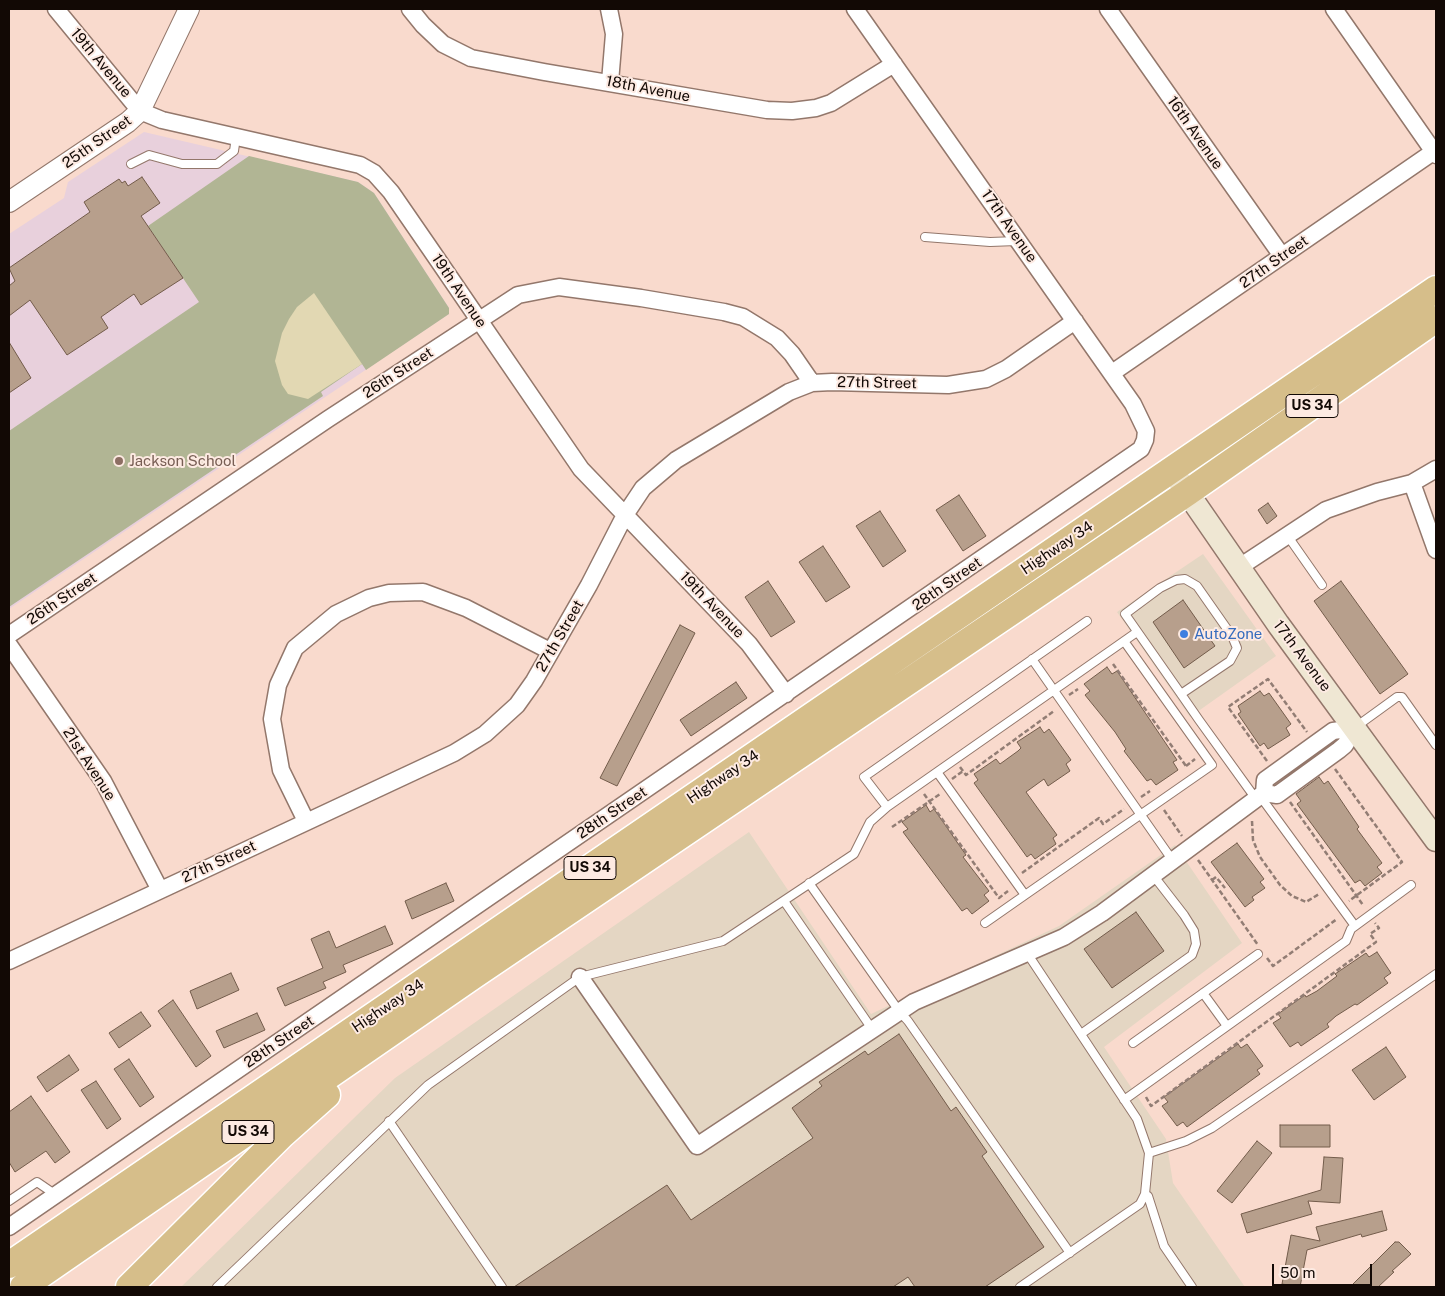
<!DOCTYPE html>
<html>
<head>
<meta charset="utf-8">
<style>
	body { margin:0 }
	#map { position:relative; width:1445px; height:1296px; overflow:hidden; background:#f9dacd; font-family:"Public Sans",sans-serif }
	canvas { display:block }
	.frame { position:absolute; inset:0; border:10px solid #120905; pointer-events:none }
	.scale { position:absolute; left:1272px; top:1264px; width:100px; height:22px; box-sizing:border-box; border:2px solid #120905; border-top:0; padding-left:6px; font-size:15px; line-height:18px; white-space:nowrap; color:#120905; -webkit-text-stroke:4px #fdeae2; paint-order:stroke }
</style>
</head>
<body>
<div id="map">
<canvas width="1445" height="1296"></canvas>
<div class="frame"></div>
<div class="scale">50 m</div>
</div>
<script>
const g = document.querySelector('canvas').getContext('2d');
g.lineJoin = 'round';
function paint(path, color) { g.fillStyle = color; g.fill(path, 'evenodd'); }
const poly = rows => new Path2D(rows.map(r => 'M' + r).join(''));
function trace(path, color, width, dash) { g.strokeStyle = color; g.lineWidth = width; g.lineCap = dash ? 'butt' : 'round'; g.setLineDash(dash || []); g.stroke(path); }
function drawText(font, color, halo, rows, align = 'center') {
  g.font = font + ' "Public Sans",sans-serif'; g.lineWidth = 4; g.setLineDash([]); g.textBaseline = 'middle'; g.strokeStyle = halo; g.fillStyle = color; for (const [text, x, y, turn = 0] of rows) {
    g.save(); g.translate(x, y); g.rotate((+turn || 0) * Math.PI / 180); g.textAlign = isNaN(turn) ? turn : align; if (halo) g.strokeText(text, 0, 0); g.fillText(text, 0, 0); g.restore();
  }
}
const commercial = poly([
	[1203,554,1276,656,1190,717,1117,612],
	[749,832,871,1014,1059,926,1175,845,1242,943,1104,1047,1166,1139,1173,1183,1245,1287,181,1287,395,1078]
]);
const education = poly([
	[144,132,358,182,374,193,449,308,449,314,9,609,9,234,64,198,68,182]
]);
const green = poly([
	[249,156,358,182,374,193,449,308,449,314,366,370,362,364,321,392,323,396,9,607,9,431,199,302,148,226]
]);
const sand = poly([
	[314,293,362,364,308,399,288,394,282,385,275,361,282,333,289,319,297,307]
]);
const building = poly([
	[142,177,160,203,141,216,183,278,141,305,134,294,101,317,108,328,67,355,30,300,9,316,9,286,15,281,9,268,90,212,84,202,119,179,122,183,125,181,128,186,142,177],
	[9,342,31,378,9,393,9,342],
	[959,495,986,536,963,551,936,510,959,495],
	[1268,503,1277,516,1267,524,1258,510,1268,503],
	[880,511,906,551,883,567,856,526,880,511],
	[823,546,850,587,826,602,799,562,823,546],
	[768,581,795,622,771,637,745,597,768,581],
	[1341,581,1408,674,1380,694,1314,601,1341,581],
	[1183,600,1215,646,1184,668,1153,622,1183,600],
	[680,625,695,633,617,786,600,778,680,625],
	[1107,667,1112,674,1117,671,1177,760,1173,762,1178,770,1156,785,1151,779,1147,781,1124,751,1126,749,1115,732,1085,695,1090,691,1084,684,1107,667],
	[736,682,747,698,691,736,680,720,736,682],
	[1260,691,1264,696,1269,693,1291,724,1286,728,1290,735,1268,749,1264,743,1260,746,1238,714,1241,712,1238,706,1260,691],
	[1040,727,1044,733,1049,729,1071,760,1066,764,1070,771,1048,786,1044,779,1026,792,1057,835,1053,838,1056,844,1035,859,1031,854,1027,857,974,783,978,780,974,774,996,759,1000,764,1018,751,1021,748,1017,742,1040,727],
	[1319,777,1324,784,1328,781,1359,827,1357,829,1382,863,1377,867,1382,873,1365,886,1360,880,1355,883,1297,804,1301,801,1296,794,1319,777],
	[926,805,930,812,934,809,966,855,963,857,989,891,984,895,989,901,972,914,967,908,962,911,903,832,908,829,902,822,926,805],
	[1237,843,1264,879,1260,882,1265,888,1252,897,1254,900,1245,907,1211,862,1237,843],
	[446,883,454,901,412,919,405,901,446,883],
	[1136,912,1164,951,1112,988,1084,949,1136,912],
	[385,926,393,944,343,965,346,972,323,982,326,988,285,1006,277,988,323,968,311,939,329,931,336,948,385,926],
	[1377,952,1391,973,1384,978,1388,983,1357,1005,1355,1004,1336,1016,1327,1024,1329,1027,1301,1046,1298,1042,1290,1047,1273,1023,1281,1018,1278,1014,1305,995,1306,997,1317,991,1337,976,1335,974,1366,953,1369,957,1377,952],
	[231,973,239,990,197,1009,190,991,231,973],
	[173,1000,211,1056,196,1067,158,1011,173,1000],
	[141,1012,151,1026,119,1048,109,1033,141,1012],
	[257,1013,265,1030,224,1048,216,1031,257,1013],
	[899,1034,951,1111,956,1107,987,1152,982,1156,1044,1247,985,1287,915,1287,908,1277,893,1287,514,1287,667,1185,691,1220,813,1138,792,1108,822,1086,819,1082,865,1051,868,1055,899,1034],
	[1238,1044,1241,1048,1247,1044,1263,1066,1257,1070,1260,1074,1187,1127,1183,1122,1177,1126,1162,1106,1168,1102,1164,1097,1238,1044],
	[1386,1047,1406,1077,1374,1100,1352,1070,1386,1047],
	[69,1055,79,1070,47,1092,37,1077,69,1055],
	[129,1059,154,1097,140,1107,114,1069,129,1059],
	[96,1081,121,1119,107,1129,81,1090,96,1081],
	[31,1096,70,1152,55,1163,46,1151,15,1172,9,1162,9,1112,31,1096],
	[1280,1125,1330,1125,1330,1147,1280,1147,1280,1125],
	[1257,1141,1272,1153,1232,1203,1217,1191,1257,1141],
	[1324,1157,1343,1158,1340,1203,1308,1201,1312,1214,1247,1233,1241,1214,1321,1190,1324,1157],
	[1382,1211,1387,1230,1362,1237,1361,1234,1307,1250,1300,1287,1282,1284,1291,1235,1320,1241,1316,1227,1382,1211],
	[1395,1242,1399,1242,1411,1254,1392,1271,1394,1272,1378,1287,1350,1287,1395,1242]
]);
const path = poly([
	[1113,664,1186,766],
	[1069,695,1078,689],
	[1267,761,1228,707,1268,679,1307,732],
	[1186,766,1195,759],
	[960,767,966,775,1054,711],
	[1335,769,1402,862,1349,901],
	[952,779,963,771],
	[924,794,999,898,1008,891],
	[1141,797,1150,791],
	[1290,802,1363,905],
	[1164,810,1182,836],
	[1252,821,1253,840,1260,857,1280,885,1292,896,1306,902,1319,894],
	[892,827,940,794],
	[1198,860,1258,945],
	[1022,873,1099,818,1103,824,1124,809],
	[1212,880,1216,877,1225,888],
	[1267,958,1273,966,1337,919],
	[1146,1097,1151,1106,1376,942,1370,934,1379,928,1375,923]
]);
const service = poly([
	[131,164,149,155,182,164,217,164,234,151,236,137],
	[925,237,990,242,1017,241],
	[1287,535,1322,585],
	[1032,659,1173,861],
	[1181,694,1230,661,1237,648,1232,636,1197,586,1185,579,1176,580,1160,588,1125,614,1181,694,1199,720,1256,799],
	[1357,726,1397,697,1402,697,1436,745],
	[937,772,1025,895,1212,765,1124,641],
	[1260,796,1355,926],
	[887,807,864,777,1087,621],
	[809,883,899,1011,908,1021,1070,1253],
	[784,901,872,1029],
	[985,923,1025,895],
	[1203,993,1227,1026],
	[1081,1034,1192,955,1196,944,1194,931,1184,915,1153,875],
	[1133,1043,1258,954],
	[1124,1100,1346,941,1351,929,1411,885],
	[389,1121,502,1287],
	[1149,1153,1186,1141,1212,1128,1436,974],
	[1145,1194,1148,1196,1164,1246,1192,1287],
	[9,1201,37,1182,56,1195],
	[217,1287,428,1085,580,977,723,941,854,854,870,822,887,807,1137,632],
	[1020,1287,1140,1204,1145,1194,1149,1153,1137,1119,1027,953]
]);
const minor = poly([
	[56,9,140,111,162,120,360,165,374,173,391,192,431,250,581,469,749,644,786,694],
	[410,9,423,25,443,44,471,58,544,72,767,110,792,111,816,108,831,103,894,64],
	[609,9,614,34,610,82],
	[1108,9,1282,256],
	[1334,9,1436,155],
	[1112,373,1436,150],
	[1412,483,1436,550],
	[1238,568,1326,510,1377,492,1412,483,1436,469],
	[9,635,328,419,518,295,559,287,641,298,724,312,743,317,777,338,792,354,812,383],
	[9,645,103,781,160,890],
	[1264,793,1265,780,1333,731,1355,728],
	[1264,793,1277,795,1339,750,1345,745,1355,728],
	[306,821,281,770,272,719,278,685,295,648,336,614,369,598,389,593,423,592,466,608,550,651],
	[9,961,454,753,485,734,517,705,534,681,589,585,625,515,643,488,676,460,789,392,812,383,832,382,948,385,986,379,1006,369,1075,321],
	[580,977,697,1146,914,1002,1064,937,1102,913,1264,793],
	[9,1227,1141,449,1145,440,1146,431,1133,404,855,9]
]);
const tertiary = poly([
	[9,202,128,122,140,111,189,9]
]);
const secondary = poly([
	[1178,479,1278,624,1436,840]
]);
const trunk = poly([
	[9,1265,1436,289],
	[23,1287,473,976,1187,493,1436,319],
	[129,1287,282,1135,327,1095]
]);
const markers = [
	[119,461,5,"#8d6e63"],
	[1184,634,5,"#3f7fe0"]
];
const shields = [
	[1312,406,52],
	[590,868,52],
	[248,1132,52]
];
const shieldNames = [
	["US 34",1312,406],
	["US 34",590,868],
	["US 34",248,1132]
];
const streetNames = [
	["19th Avenue",101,63,50],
	["18th Avenue",648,89,11],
	["16th Avenue",1195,133,55],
	["25th Street",97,142,-35],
	["17th Avenue",1009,226,55],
	["27th Street",1274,262,-35],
	["19th Avenue",459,291,56],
	["26th Street",398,373,-33],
	["27th Street",877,383,1],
	["Highway 34",1057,548,-34],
	["28th Street",947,584,-35],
	["26th Street",62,599,-34],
	["19th Avenue",712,605,46],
	["27th Street",560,636,-60],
	["17th Avenue",1302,656,53],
	["21st Avenue",89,764,57],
	["Highway 34",723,777,-34],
	["28th Street",612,813,-34],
	["27th Street",219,862,-25],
	["Highway 34",388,1006,-34],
	["28th Street",279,1042,-34]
];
const educationNames = [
	["Jackson School",129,461]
];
const shopNames = [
	["AutoZone",1194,634]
];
paint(commercial, '#e4d6c3');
paint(education, '#e8d0dc');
paint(green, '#b1b594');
paint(sand, '#e2d8b3');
paint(building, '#b79f8c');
trace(building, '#735c4b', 1);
trace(service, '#93776b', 10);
trace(minor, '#93776b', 19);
trace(tertiary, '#93776b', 22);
trace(secondary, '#93776b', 25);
trace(trunk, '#fff', 29);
trace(path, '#927d74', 2.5, [5, 2.5]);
trace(service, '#fff', 8);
trace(minor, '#fff', 16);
trace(tertiary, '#fff', 20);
trace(secondary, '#efe7d3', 22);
trace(trunk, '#d6be8a', 26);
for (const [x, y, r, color] of markers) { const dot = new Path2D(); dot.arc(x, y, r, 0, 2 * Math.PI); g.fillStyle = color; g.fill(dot); trace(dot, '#fdeae2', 2); }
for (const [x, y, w] of shields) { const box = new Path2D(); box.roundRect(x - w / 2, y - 11.5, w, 23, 4); g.fillStyle = '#fdeae2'; g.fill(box); trace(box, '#120905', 1); }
drawText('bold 14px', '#120905', null, shieldNames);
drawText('15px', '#120905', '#fdeae2', streetNames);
drawText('15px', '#785e54', '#fdeae2', educationNames, 'left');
drawText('15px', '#366cbe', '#fdeae2', shopNames, 'left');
</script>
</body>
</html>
